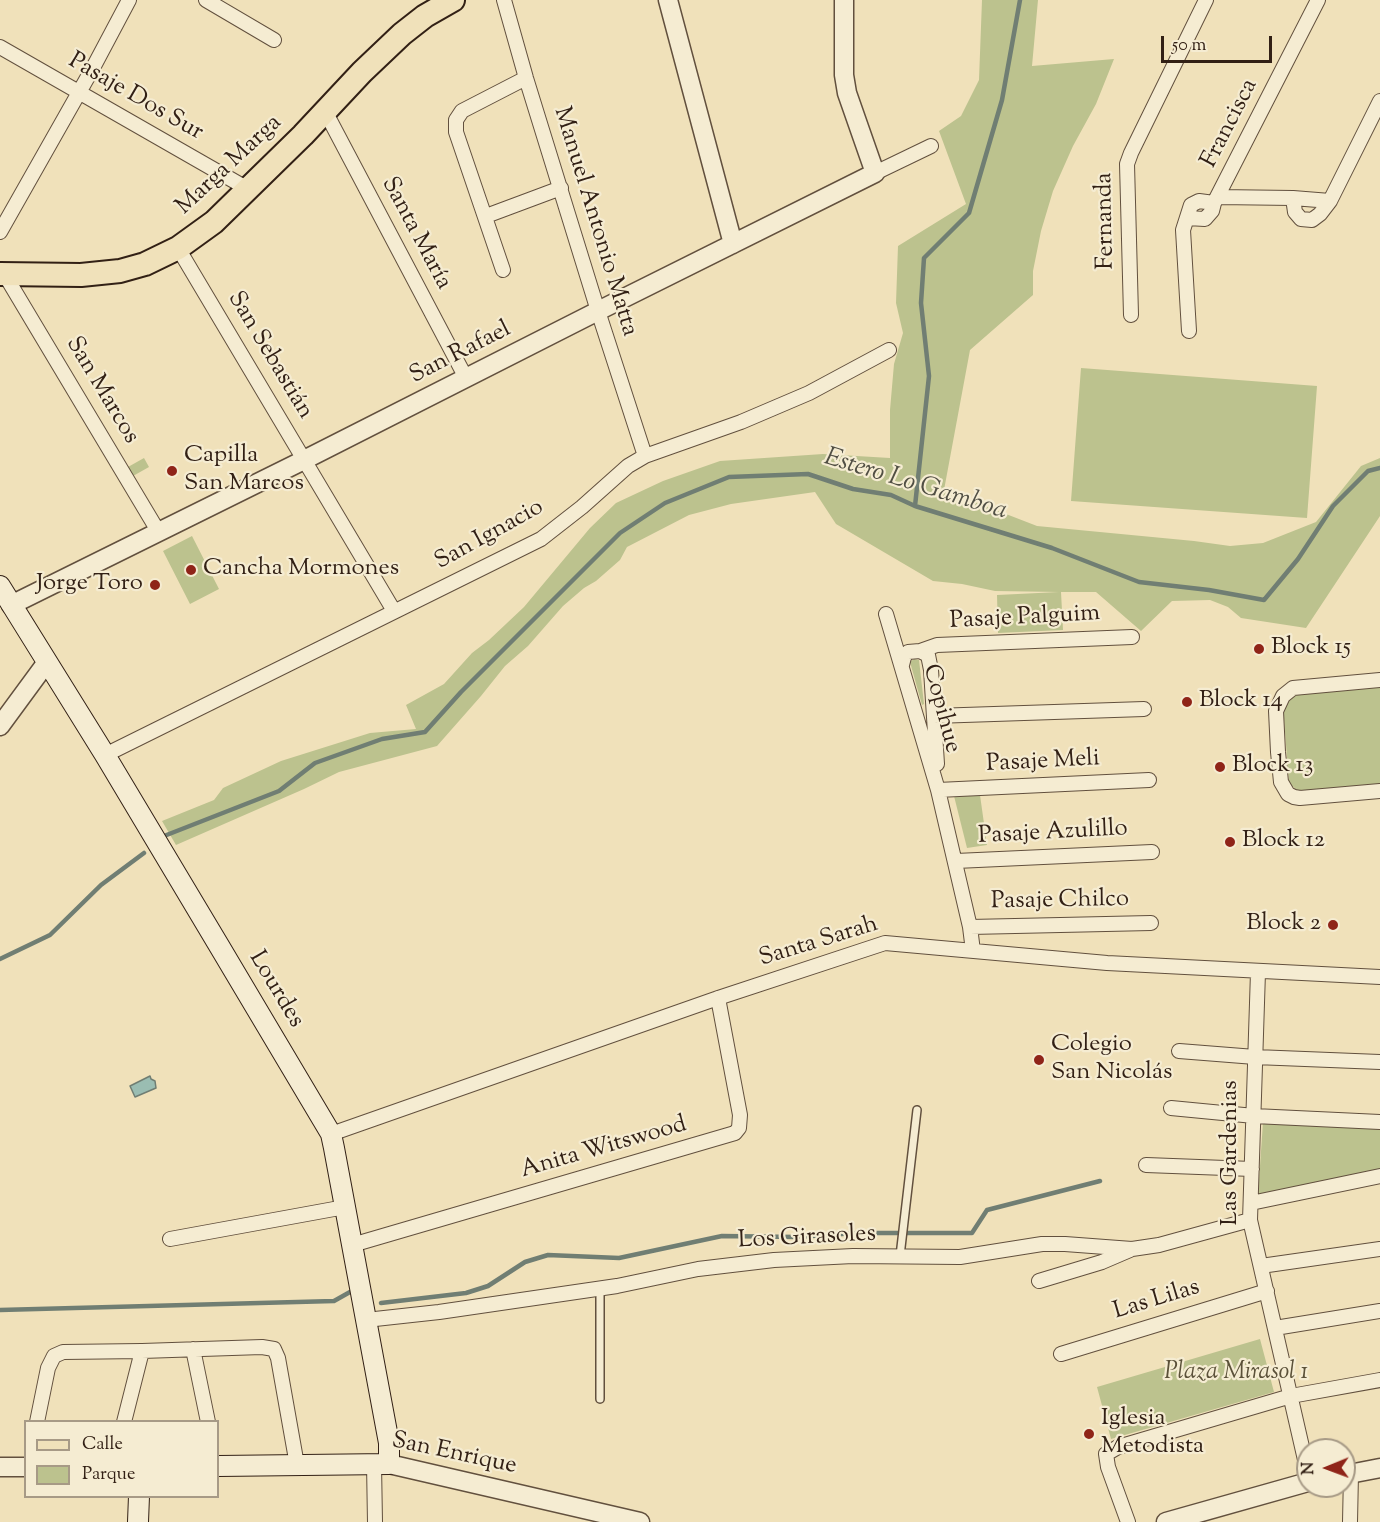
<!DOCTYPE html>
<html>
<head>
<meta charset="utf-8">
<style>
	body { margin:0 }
	#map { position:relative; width:1380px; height:1522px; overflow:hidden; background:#f0e1ba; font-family:"Sorts Mill Goudy",serif }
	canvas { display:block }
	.legend { position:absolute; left:24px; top:1420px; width:195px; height:78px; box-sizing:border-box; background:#f5ecd2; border:2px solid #a79a86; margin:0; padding:8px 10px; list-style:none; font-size:18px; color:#322015 }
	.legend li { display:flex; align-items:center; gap:12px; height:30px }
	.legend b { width:30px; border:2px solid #a79a86 }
	.north { position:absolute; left:1296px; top:1438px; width:60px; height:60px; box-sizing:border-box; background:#f5ecd2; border:2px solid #a79a86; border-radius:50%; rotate:269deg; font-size:16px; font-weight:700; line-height:24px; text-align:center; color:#322015 }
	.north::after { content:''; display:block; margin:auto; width:21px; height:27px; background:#8f2418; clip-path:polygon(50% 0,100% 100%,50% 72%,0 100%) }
	.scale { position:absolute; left:1161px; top:36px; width:111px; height:27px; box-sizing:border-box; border:3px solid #322015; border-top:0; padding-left:8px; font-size:18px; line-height:21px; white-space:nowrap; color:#322015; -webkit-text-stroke:4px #f5ecd2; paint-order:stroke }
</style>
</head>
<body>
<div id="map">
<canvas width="1380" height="1522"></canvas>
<ul class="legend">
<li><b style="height:8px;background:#f0e1ba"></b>Calle</li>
<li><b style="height:16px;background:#bcc28e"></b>Parque</li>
</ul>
<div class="north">N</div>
<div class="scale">50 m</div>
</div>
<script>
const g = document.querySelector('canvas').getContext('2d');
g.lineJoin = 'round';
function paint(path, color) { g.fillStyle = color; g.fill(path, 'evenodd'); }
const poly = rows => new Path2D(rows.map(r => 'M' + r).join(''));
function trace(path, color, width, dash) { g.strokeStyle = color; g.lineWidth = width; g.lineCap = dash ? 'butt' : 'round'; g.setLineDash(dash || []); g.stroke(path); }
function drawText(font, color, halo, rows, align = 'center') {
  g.font = font + ' "Sorts Mill Goudy",serif'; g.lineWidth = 4.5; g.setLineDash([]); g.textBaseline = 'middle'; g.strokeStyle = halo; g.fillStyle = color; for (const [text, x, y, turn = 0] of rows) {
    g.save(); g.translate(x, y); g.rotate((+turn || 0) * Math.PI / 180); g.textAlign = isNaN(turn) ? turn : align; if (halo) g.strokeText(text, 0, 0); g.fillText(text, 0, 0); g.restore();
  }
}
const green = poly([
	[982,0,1038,0,1032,66,1114,59,1096,104,1073,146,1053,191,1041,231,1033,271,1033,295,970,350,944,490,1037,526,1194,541,1230,546,1263,543,1316,522,1361,466,1380,458,1380,516,1306,628,1241,618,1228,607,1210,600,1172,601,1141,631,1096,592,1061,592,1063,630,998,633,997,595,1059,592,995,591,962,584,933,581,836,524,815,492,731,504,689,515,627,547,620,560,596,581,584,588,563,606,528,646,505,666,481,696,437,746,339,772,304,789,176,845,162,821,214,800,223,788,281,761,370,733,416,729,406,705,444,684,472,653,489,640,524,607,590,528,616,503,663,481,720,461,823,454,890,458,890,410,894,364,903,333,896,303,898,246,966,204,939,131,961,116,979,80],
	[1081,368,1317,386,1307,518,1071,501],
	[144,458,149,467,133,476,128,467],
	[192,536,219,589,190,604,163,551],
	[914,659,919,660,924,704,922,705,910,662],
	[1380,687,1380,784,1299,792,1289,783,1283,706,1296,695],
	[980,795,987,845,967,848,954,796],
	[1263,1122,1380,1126,1380,1170,1258,1195],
	[1260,1339,1274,1392,1111,1439,1097,1387]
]);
const water = poly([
	[150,1076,151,1079,155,1081,156,1088,135,1097,130,1086,150,1076]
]);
const stream = poly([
	[915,506,929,376,921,303,924,258,969,213,1002,100,1020,0],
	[164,836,279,791,315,763,382,739,425,732,461,692,620,533,665,503,729,477,808,474,853,489,891,495,915,506,1052,548,1139,582,1209,590,1264,600,1298,559,1333,506,1368,471,1380,468],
	[0,959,50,935,101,885,144,853],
	[381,1303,466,1293,488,1286,525,1262,548,1255,619,1258,722,1236,797,1237,857,1233,972,1233,987,1210,1100,1181],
	[0,1310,334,1301,350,1292]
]);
const service = poly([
	[900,1256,917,1110],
	[600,1399,600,1288]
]);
const minor = poly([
	[206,0,274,40],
	[504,0,526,78,598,311,645,456],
	[0,47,248,189],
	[325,111,466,378],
	[875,173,931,146],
	[1218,197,1293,198,1330,201],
	[1293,198,1295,212,1301,219,1312,220,1320,214,1330,201,1380,101],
	[1214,203,1318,0],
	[486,216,561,188],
	[1187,218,1205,219,1212,211,1214,203,1199,201,1191,205,1183,230,1189,331],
	[0,232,94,66,129,0],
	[178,248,394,611],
	[503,270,456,132,456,120,462,111,526,78],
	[5,275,158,531],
	[1131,315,1127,164,1131,153,1206,0],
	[886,614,938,790,970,927,973,951],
	[920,651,937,645,1132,637],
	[902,665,904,657,908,652,920,651,928,655,931,670,937,764],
	[1380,680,1293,688,1283,696,1276,711,1278,752,1281,782,1288,794,1294,797,1300,798,1380,791],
	[934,716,1144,709],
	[105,755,541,539,582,507,628,466,645,456,741,422,809,393,889,350],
	[938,790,1149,780],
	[956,861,1152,852],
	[970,927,1151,923],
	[1258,972,1250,1220,1308,1473],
	[1179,1051,1255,1057,1380,1062],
	[1171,1108,1254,1116,1380,1122],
	[331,1134,718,998,885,943,1107,963,1380,977],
	[1146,1165,1252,1169],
	[1251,1203,1380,1176],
	[170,1239,345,1207],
	[352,1245,735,1133,739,1128,740,1115,718,998],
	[1261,1266,1380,1249],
	[1039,1281,1102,1262,1130,1250],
	[366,1320,439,1312,617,1286,698,1269,774,1260,853,1256,960,1257,1042,1244,1065,1244,1132,1249,1159,1245,1250,1220],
	[1275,1328,1380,1311],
	[193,1349,208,1422],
	[1061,1354,1267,1291],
	[37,1422,48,1368,54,1356,63,1352,142,1351,262,1347,274,1349,278,1358,297,1465],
	[124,1422,142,1351],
	[374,1464,375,1522],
	[1128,1522,1108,1467,1106,1454,1118,1447,1291,1396,1380,1380],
	[1350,1522,1351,1474]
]);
const tertiary = poly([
	[668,0,733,244],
	[11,605,304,460,598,311,875,173,847,93,844,75,844,0],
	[0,726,47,662],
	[389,1464,640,1522],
	[0,1467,26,1467],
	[1344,1475,1380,1468],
	[1166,1522,1308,1482]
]);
const secondary = poly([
	[0,586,105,755,218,944,331,1134,334,1148,389,1443,389,1464,218,1466],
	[138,1522,139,1496]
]);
const primary = poly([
	[0,274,81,275,120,271,145,264,178,248,214,222,303,135,362,72,402,34,425,16,453,0]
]);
const markers = [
	[172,471,6,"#8f2418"],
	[191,570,6,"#8f2418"],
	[155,585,6,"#8f2418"],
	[1259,649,6,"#8f2418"],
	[1187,702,6,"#8f2418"],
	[1220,767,6,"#8f2418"],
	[1230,842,6,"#8f2418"],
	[1333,925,6,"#8f2418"],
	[1039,1060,6,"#8f2418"],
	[1089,1434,6,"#8f2418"]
];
const streetNames = [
	["Pasaje Dos Sur",135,98,30],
	["Francisca",1231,124,-63],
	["Marga Marga",230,166,-43],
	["Fernanda",1107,221,-91],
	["Manuel Antonio Matta",594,222,73],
	["Santa María",415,234,62],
	["San Rafael",461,354,-27],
	["San Sebastián",269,356,59],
	["San Marcos",101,391,59],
	["San Ignacio",490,536,-29],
	["Pasaje Palguim",1025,619,-3],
	["Copihue",940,709,75],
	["Pasaje Meli",1043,763,-3],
	["Pasaje Azulillo",1053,834,-3],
	["Pasaje Chilco",1060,902,-1],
	["Santa Sarah",819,943,-17],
	["Lourdes",275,990,59],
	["Anita Witswood",604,1149,-16],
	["Las Gardenias",1232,1153,-90],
	["Los Girasoles",807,1239,-3],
	["Las Lilas",1157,1301,-17],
	["San Enrique",454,1455,12]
];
const poiNames = [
	["Capilla",184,457],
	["San Marcos",184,485],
	["Cancha Mormones",203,570],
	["Jorge Toro",143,585,"right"],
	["Block 15",1271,649],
	["Block 14",1199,702],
	["Block 13",1232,767],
	["Block 12",1242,842],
	["Block 2",1321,925,"right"],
	["Colegio",1051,1046],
	["San Nicolás",1051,1074],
	["Iglesia",1101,1420],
	["Metodista",1101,1448]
];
const parkNames = [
	["Plaza Mirasol 1",1236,1374]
];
const waterNames = [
	["Estero Lo Gamboa",915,486,17]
];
paint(green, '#bcc28e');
paint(water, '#9abdb2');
trace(water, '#707e73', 1.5);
trace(stream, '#707e73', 4.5);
trace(service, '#62503e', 10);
trace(minor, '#62503e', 16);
trace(tertiary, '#62503e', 21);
trace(secondary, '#322015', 22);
trace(primary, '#322015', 26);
trace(service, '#f5ecd2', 7);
trace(minor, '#f5ecd2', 14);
trace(tertiary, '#f5ecd2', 18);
trace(secondary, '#f5ecd2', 20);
trace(primary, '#f0e1ba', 22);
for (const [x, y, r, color] of markers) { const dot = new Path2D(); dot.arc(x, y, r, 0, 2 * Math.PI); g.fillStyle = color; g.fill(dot); trace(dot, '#f5ecd2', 2); }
drawText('24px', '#322015', '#f5ecd2', streetNames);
drawText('24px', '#322015', '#f5ecd2', poiNames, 'left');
drawText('italic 24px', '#5b5139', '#f5ecd2', parkNames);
drawText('italic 26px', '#514f44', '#f5ecd2', waterNames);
</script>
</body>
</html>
